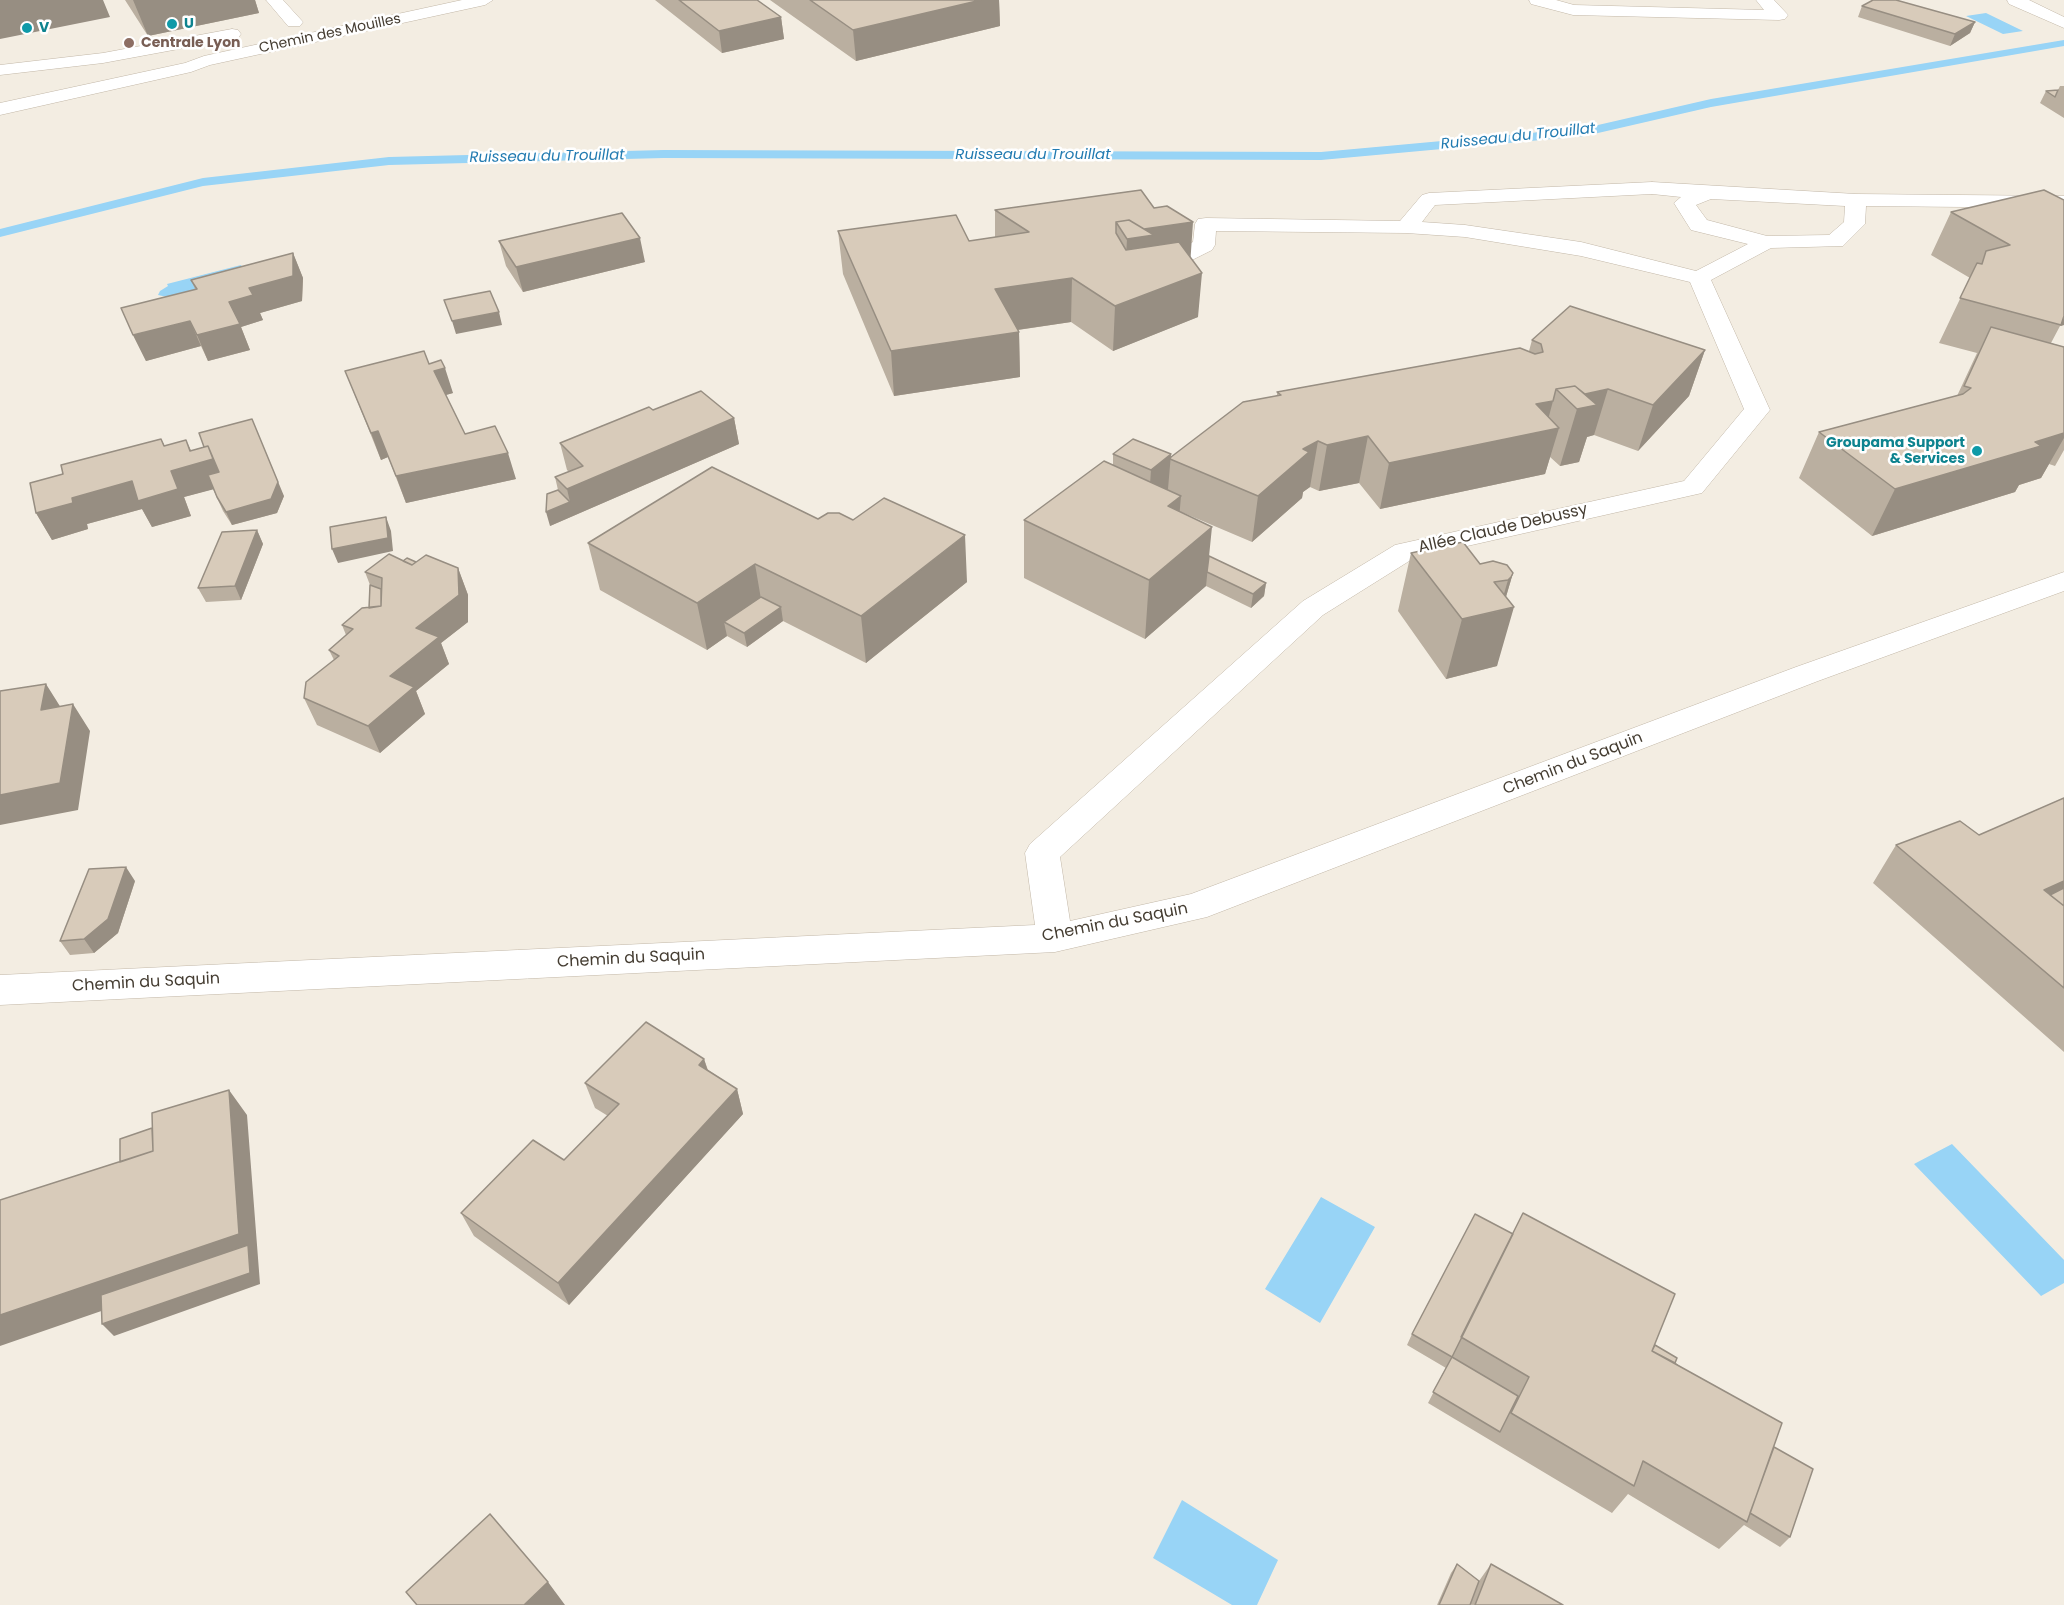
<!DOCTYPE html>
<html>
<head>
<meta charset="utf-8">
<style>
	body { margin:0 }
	canvas { display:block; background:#f3ede2 }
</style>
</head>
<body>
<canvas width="2064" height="1605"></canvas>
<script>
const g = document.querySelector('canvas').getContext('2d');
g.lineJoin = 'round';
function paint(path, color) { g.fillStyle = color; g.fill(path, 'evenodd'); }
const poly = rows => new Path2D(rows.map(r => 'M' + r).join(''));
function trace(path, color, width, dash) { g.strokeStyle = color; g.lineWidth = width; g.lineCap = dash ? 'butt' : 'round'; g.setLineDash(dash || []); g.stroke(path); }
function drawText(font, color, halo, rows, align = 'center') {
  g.font = font + ' Poppins,sans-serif'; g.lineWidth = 5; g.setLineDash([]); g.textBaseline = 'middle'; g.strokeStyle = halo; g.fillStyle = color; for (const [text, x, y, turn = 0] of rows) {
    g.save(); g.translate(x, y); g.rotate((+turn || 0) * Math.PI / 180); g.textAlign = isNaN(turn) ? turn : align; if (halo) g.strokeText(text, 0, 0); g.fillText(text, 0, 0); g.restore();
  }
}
const water = poly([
	[1986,13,2023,31,2003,34,1966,16],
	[241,265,249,280,167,297,158,295,160,291,168,286,167,284],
	[1952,1144,2064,1260,2064,1283,2041,1296,1914,1164],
	[1321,1197,1375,1227,1320,1323,1265,1289],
	[1182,1500,1278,1560,1257,1605,1232,1605,1153,1558]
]);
const stream = poly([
	[2064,40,2064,46,1711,107,1585,136,1321,160,664,158,389,165,203,186,0,237,0,229,203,178,389,157,664,150,1321,152,1585,128,1711,99,2064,40]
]);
const minor = poly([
	[266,0,283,0,303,22,300,26,288,26,266,0],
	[462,0,493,0,485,5,210,65,191,72,0,115,0,103,185,63,204,56,462,0],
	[1529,0,1556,0,1574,5,1764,10,1756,0,1774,0,1788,15,1785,19,1779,20,1573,15,1531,4,1529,0],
	[2007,0,2029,0,2064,17,2064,28,2009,4,2007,0],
	[232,29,238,30,241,34,238,38,103,63,0,75,0,65,103,53,232,29],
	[1652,182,1856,194,2064,196,2064,208,1866,206,1865,224,1843,246,1771,248,1711,280,1770,410,1702,493,1414,558,1323,615,1060,857,1070,921,1191,894,1796,667,2064,572,2064,591,1818,681,1207,917,1055,952,0,1005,0,975,1035,925,1025,853,1030,844,1303,601,1395,545,1684,481,1744,409,1690,282,1581,256,1465,237,1406,233,1216,231,1215,245,1212,250,1186,263,1178,265,1170,263,1167,258,1170,253,1193,242,1195,224,1198,219,1206,218,1400,221,1422,195,1429,193,1652,182],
	[1652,194,1681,197,1674,203,1691,230,1748,244,1696,271,1581,242,1465,225,1422,222,1435,205,1652,194],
	[1711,199,1845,206,1844,222,1829,235,1767,236,1707,220,1696,205,1711,199]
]);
const wall = poly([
	[125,0,255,0,259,13,148,36],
	[655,0,757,0,781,17,784,39,722,53],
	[770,0,999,0,1000,26,856,61],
	[1862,6,1975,22,1970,33,1950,46,1858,17],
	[2060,86,2064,86,2064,118,2040,103,2046,91,2058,90],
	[1141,190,1190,257,1198,317,1113,351,1071,322,1018,330,1019,332,1020,377,894,396,843,274,838,231,969,241,995,237,995,210],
	[2044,190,2064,325,2060,326,2051,343,2064,347,2064,450,2055,466,2049,464,2041,478,2019,485,2015,492,1872,536,1799,478,1819,432,1957,396,1977,353,1939,343,1970,278,1931,255,1951,212],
	[499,241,645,262,523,292,506,266],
	[293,253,303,278,302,301,260,313,263,320,241,327,250,350,208,361,201,346,146,361,133,335,195,289,191,280],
	[1532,340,1705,350,1689,396,1638,451,1594,435,1587,437,1579,462,1560,466,1550,457,1545,474,1380,509,1359,483,1319,491,1310,487,1303,492,1302,498,1252,542,1179,511,1209,556,1266,583,1264,596,1251,608,1206,586,1145,639,1024,578,1024,520,1113,465,1113,454,1171,454,1171,457,1277,396,1277,392,1529,351],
	[429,364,453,393,446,395,465,434,516,479,406,503,388,457,381,460,345,371],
	[653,410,734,418,739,444,550,526,558,490,555,477,569,472,567,470,560,443],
	[161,439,165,446,191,451,284,496,277,513,232,525,223,511,213,489,184,497,191,516,152,527,142,509,87,524,88,529,52,540,36,513,63,474],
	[818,519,967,582,866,663,783,621,747,647,727,636,707,650,600,590,588,543],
	[257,530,263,544,241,600,206,602,198,588],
	[1411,553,1480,564,1513,573,1506,597,1497,666,1446,679,1398,611],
	[403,561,416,562,458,568,468,595,468,622,441,643,449,664,416,691,425,714,380,753,317,725,304,698,334,660,329,650,346,635,342,625,369,608,370,585,365,572],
	[2064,798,2064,1052,1873,883,1896,845,1979,835],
	[135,881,118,933,94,953,70,955,60,941],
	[704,1059,708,1070,737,1089,743,1114,569,1305,474,1236,461,1213,564,1160,608,1116,595,1108,585,1083],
	[1412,1334,1655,1345,1774,1447,1790,1537,1780,1547,1744,1525,1719,1549,1628,1494,1612,1513,1428,1403,1446,1368,1407,1345],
	[1457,1564,1479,1581,1491,1564,1563,1605,1437,1605,1451,1573]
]);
const shadedWall = poly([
	[0,0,103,0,110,17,0,39],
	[133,0,255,0,259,13,148,36],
	[981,0,999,0,1000,26,856,61,853,30],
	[781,17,784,39,722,53,719,31],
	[1975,22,1970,33,1950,46,1955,34],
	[1193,222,1190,266,1124,293,1127,239,1123,232],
	[640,238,645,262,523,292,516,267],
	[293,253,303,278,302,301,260,313,263,320,241,327,250,350,208,361,197,335,229,302],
	[1202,273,1198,317,1113,351,1115,306],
	[1072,278,1071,322,996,333,995,289],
	[499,312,502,325,456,334,452,321],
	[2064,313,2064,325,2060,326,2061,325],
	[190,321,201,346,146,361,133,335],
	[1019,332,1020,377,894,396,891,351],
	[1705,350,1689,396,1638,451,1653,405],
	[445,368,453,393,442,396,434,371],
	[1608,389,1594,435,1587,437,1579,462,1560,466,1577,409,1566,398],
	[1553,401,1545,431,1559,428,1545,474,1380,509,1389,463,1536,404],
	[734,418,739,444,550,526,546,512,570,502,567,489],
	[252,419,284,496,277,513,232,525,226,512],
	[378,431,388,457,381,460,371,433],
	[2064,433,2064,438,2041,478,2019,485,2015,492,1872,536,1895,489,2035,442],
	[1368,436,1359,483,1319,491,1327,445],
	[161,439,174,465,190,451,186,440,197,463,208,446,226,486,184,497,191,516,152,527,142,509,87,524,88,529,52,540,36,513,72,498,164,446],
	[1318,441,1310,487,1303,492,1302,498,1252,542,1258,496,1303,449],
	[508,453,516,479,406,503,396,476],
	[1171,454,1166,512,1147,529,1151,470],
	[1181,496,1176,554,1168,506],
	[386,517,391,531,393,551,338,563,332,549],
	[1212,527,1206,586,1145,639,1149,580],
	[257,530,263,544,241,600,235,586],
	[965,535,967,582,866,663,861,616],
	[755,564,763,611,724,622,727,636,707,650,697,603],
	[458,568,468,595,468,622,441,643,449,664,416,691,425,714,380,753,368,726,390,676,416,628],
	[1513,573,1502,610,1514,607,1497,666,1446,679,1462,619,1499,611,1508,580],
	[1266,583,1264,596,1251,608,1253,594],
	[781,607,783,621,747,647,744,633],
	[46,684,63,711,41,710],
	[73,704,90,731,78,810,0,825,0,795],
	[126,867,135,881,118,933,94,953,84,939],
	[2064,881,2064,905,2044,890],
	[704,1059,712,1084,699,1065],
	[737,1089,743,1114,569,1305,558,1283],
	[229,1090,247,1115,260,1284,114,1336,102,1324,249,1260,0,1346,0,1315],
	[548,1582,565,1605,524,1605]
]);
const building = poly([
	[679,0,757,0,781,17,719,31,679,0],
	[810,0,981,0,853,30,810,0],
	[1873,0,1896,0,1975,22,1955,34,1862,6,1873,0],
	[2058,90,2055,97,2046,91,2058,90],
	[1141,190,1154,208,1167,206,1193,222,1144,229,1129,220,1116,222,1116,233,1126,250,1179,242,1202,273,1115,306,1072,278,995,289,1019,332,891,351,838,231,956,215,969,241,1029,232,995,210,1141,190],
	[2044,190,2064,200,2064,316,2061,325,1960,298,1977,263,1982,264,1986,251,2010,245,1951,212,2044,190],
	[622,213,640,238,516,267,499,241,622,213],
	[1129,220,1154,235,1127,239,1116,222,1129,220],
	[293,253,293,276,249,288,253,295,229,302,240,324,197,335,190,321,133,335,121,308,197,289,191,280,293,253],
	[490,291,499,312,452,321,444,300,490,291],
	[1570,306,1705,350,1653,405,1608,389,1585,394,1575,386,1556,389,1553,401,1536,404,1559,428,1389,463,1368,436,1327,445,1318,441,1303,449,1309,452,1258,496,1170,459,1171,457,1243,402,1281,395,1277,392,1520,348,1535,354,1543,352,1541,344,1532,340,1570,306],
	[1991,327,2064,347,2064,433,2035,442,2041,446,1895,489,1819,432,1963,394,1971,388,1964,386,1991,327],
	[424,351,429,364,441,360,445,368,434,371,465,434,495,426,508,453,396,476,378,431,371,433,345,371,424,351],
	[1575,386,1597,405,1577,409,1556,389,1575,386],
	[701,391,734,418,567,489,555,477,583,466,560,443,649,407,653,410,701,391],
	[252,419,278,482,271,499,226,512,217,497,208,475,219,472,208,446,204,447,199,433,252,419],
	[161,439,164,446,186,440,190,451,208,446,213,459,171,471,178,489,138,501,132,481,72,498,73,503,36,513,30,483,63,474,61,465,161,439],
	[1133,439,1171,454,1151,470,1113,454,1133,439],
	[1104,461,1181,496,1168,506,1212,527,1149,580,1024,520,1104,461],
	[712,467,818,519,828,513,839,513,853,520,884,498,965,535,861,616,755,564,697,603,588,543,712,467],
	[558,490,570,502,546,512,547,494,558,490],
	[386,517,388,538,332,549,330,527,386,517],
	[257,530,235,586,198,588,222,532,257,530],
	[1463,542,1480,564,1493,561,1507,565,1513,573,1511,577,1508,580,1494,582,1514,607,1462,619,1411,553,1463,542],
	[389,554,412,565,426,555,458,568,459,595,416,628,439,637,390,676,414,687,368,726,304,698,306,682,339,656,329,650,353,629,342,625,362,608,381,606,382,578,365,572,389,554],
	[1209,556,1266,583,1253,594,1207,572,1209,556],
	[407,558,416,562,412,565,403,561,407,558],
	[370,585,381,589,381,606,369,608,370,585],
	[761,597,781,607,744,633,724,622,761,597],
	[46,684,41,710,73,704,60,783,0,795,0,691,46,684],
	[2064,798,2064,881,2044,890,2064,906,2064,988,1896,845,1960,821,1979,835,2064,798],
	[126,867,108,919,84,939,60,941,89,869,126,867],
	[2064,888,2064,906,2050,895,2064,888],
	[646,1022,704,1059,699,1065,737,1089,558,1283,461,1213,533,1140,564,1160,619,1104,585,1083,646,1022],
	[229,1090,239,1234,0,1315,0,1200,153,1151,152,1113,229,1090],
	[152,1128,153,1151,120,1162,120,1139,152,1128],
	[1523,1213,1675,1294,1652,1351,1782,1423,1747,1522,1643,1461,1634,1486,1511,1413,1529,1377,1461,1337,1523,1213],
	[1475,1214,1513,1234,1452,1357,1412,1334,1475,1214],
	[248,1245,250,1273,102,1324,101,1295,248,1245],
	[1655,1345,1677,1358,1675,1363,1652,1351,1655,1345],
	[1452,1357,1518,1396,1500,1432,1433,1392,1452,1357],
	[1774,1447,1813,1469,1790,1537,1750,1513,1774,1447],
	[490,1514,548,1582,524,1605,417,1605,406,1592,490,1514],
	[1457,1564,1479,1581,1470,1605,1439,1605,1457,1564],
	[1491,1564,1563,1605,1475,1605,1491,1564]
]);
const markers = [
	[172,24,6,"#0f9aa8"],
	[27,28,6,"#0f9aa8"],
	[129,43,6,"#8d6e63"],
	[1977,451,6,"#0f9aa8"]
];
const farCulturenames = [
	["U",184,24],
	["V",39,28],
	["Groupama Support",1965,443,"right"],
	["& Services",1965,459,"right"]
];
const farStreetnames = [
	["Chemin des Mouilles",330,34,-12]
];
const farEducationnames = [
	["Centrale Lyon",141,43]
];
const farWaternames = [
	["Ruisseau du Trouillat",1518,137,-6],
	["Ruisseau du Trouillat",1033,155],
	["Ruisseau du Trouillat",547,157,-1]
];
const streetNames = [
	["Allée Claude Debussy",1503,529,-13],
	["Chemin du Saquin",1573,764,-21],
	["Chemin du Saquin",1115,923,-11],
	["Chemin du Saquin",631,959,-3],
	["Chemin du Saquin",146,983,-3]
];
paint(water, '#98d4f6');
paint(stream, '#98d4f6');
trace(minor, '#c2b7a7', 1);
paint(minor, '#fff');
paint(wall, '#baafa0');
paint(shadedWall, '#978e82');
paint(building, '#d8cbba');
trace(building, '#978e82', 1.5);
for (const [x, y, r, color] of markers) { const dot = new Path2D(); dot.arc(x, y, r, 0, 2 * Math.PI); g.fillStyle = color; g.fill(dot); trace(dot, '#fff', 2); }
drawText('bold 14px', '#0d838f', '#fff', farCulturenames, 'left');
drawText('14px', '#453d32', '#fff', farStreetnames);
drawText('bold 14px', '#785e54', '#fff', farEducationnames, 'left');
drawText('italic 15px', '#227bb1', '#fff', farWaternames);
drawText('16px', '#453d32', '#fff', streetNames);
</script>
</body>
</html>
